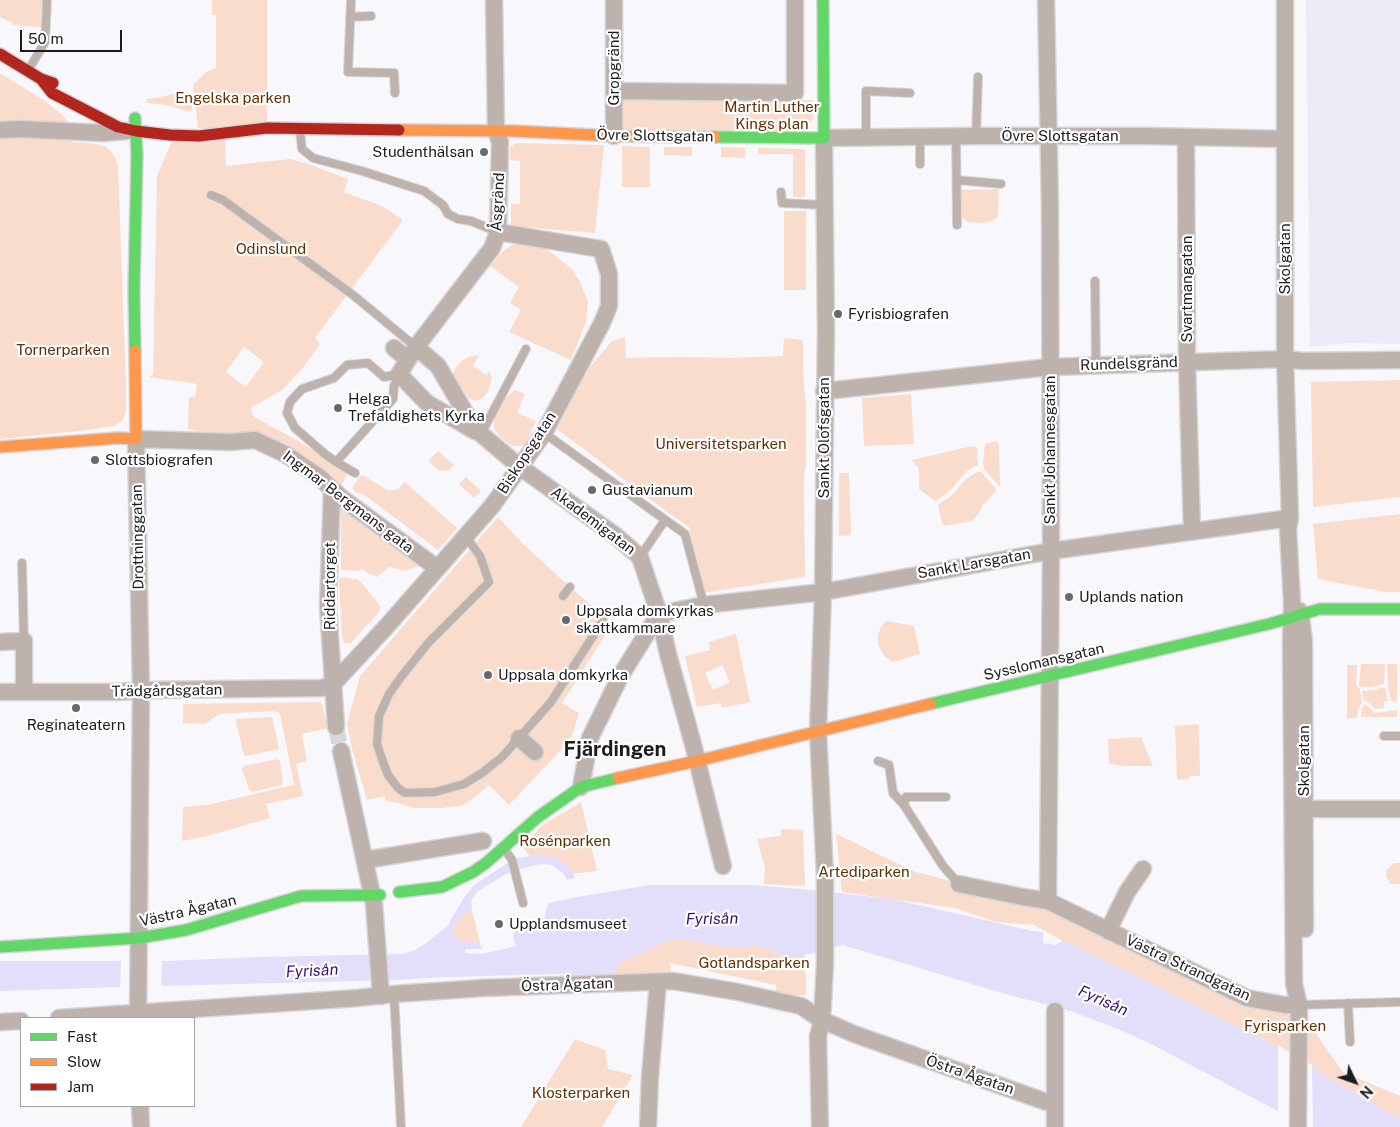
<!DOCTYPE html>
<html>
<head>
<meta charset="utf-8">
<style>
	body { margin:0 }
	#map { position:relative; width:1400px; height:1127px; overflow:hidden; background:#f8f7fc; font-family:"Public Sans",sans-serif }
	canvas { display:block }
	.legend { position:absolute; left:20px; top:1017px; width:175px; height:90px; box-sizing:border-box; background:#fff; border:1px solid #a4a4a5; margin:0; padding:6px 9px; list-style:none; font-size:15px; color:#1c1c1f }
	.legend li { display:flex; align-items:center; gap:10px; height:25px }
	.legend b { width:25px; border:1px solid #a4a4a5 }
	.north { position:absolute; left:1330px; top:1057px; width:50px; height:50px; -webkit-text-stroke:4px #fff; paint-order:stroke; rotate:132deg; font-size:14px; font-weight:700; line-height:20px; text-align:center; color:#1c1c1f }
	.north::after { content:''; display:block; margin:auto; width:18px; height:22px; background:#1c1c1f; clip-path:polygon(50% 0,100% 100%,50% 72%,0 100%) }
	.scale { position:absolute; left:20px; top:30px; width:102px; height:22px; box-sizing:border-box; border:2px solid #1c1c1f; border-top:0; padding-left:6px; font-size:15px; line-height:18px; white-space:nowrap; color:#1c1c1f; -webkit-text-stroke:4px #fff; paint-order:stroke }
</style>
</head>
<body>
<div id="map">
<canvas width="1400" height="1127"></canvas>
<ul class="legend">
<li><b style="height:6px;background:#63d668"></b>Fast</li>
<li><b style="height:6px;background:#ff974d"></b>Slow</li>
<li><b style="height:6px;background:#b3261e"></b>Jam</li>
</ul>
<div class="north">N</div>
<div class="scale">50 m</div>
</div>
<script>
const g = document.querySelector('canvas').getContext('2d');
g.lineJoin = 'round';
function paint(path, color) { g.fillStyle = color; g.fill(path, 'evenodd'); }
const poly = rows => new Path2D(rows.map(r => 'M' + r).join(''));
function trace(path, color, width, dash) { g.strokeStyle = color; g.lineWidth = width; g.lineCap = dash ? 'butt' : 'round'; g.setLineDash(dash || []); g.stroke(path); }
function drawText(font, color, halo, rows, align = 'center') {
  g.font = font + ' "Public Sans",sans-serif'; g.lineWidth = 4.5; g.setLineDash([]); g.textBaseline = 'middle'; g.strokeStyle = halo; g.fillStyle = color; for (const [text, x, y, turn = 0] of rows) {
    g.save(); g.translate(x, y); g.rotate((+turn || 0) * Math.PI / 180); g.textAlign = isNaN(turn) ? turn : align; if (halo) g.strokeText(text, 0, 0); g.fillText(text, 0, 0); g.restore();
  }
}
const built = poly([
	[1306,0,1400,0,1400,344,1347,343,1310,347]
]);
const green = poly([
	[0,0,42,0,41,27,15,25,0,17],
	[212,0,267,0,267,128,198,128,193,85,206,72,216,68,216,15,212,15],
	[0,73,45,101,60,113,66,119,72,142,97,144,106,147,112,152,118,165,126,386,126,410,123,420,114,426,80,431,0,439],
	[185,91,189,94,192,98,192,109,190,112,166,105,147,103,147,99,157,98],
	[622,97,813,100,813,120,798,132,622,129],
	[225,138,226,166,290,159,311,165,348,179,344,192,382,206,403,220,315,338,320,344,302,369,282,390,250,408,254,417,293,438,345,470,348,472,341,486,288,453,218,435,188,429,189,397,195,397,197,384,149,377,153,374,157,176,172,141],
	[244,347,264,362,246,387,226,372],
	[516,143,604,145,595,233,511,226,511,204,520,204,520,161,510,160,510,147],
	[622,146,650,147,650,187,622,187],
	[664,147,692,147,692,156,664,155],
	[721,147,745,148,745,158,721,157],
	[758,148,799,149,805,150,805,197,793,197,793,154,758,154],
	[999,189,998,217,992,221,981,223,968,222,962,217,961,190],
	[784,211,806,211,806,290,784,290],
	[513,244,522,244,541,247,548,250,572,269,580,282,588,302,586,322,571,360,509,332,521,310,510,303,519,287,490,266,502,252],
	[625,337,626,358,679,357,730,358,783,356,784,338,803,340,803,372,806,405,806,465,804,476,805,577,702,593,689,527,667,512,557,429,589,368,612,341],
	[479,355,473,366,486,375,489,371,492,377,488,392,483,398,476,401,468,398,453,374,456,367,463,360,468,357],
	[1400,380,1400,497,1313,507,1311,382],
	[515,390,525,394,517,413,536,421,526,443,522,446,513,446,509,444,499,436,494,428,494,414,501,401],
	[911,394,914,444,864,446,862,398],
	[996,441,999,445,1000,487,984,469,983,462,985,444],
	[972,446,977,448,978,465,968,470,948,493,935,501,919,489,919,469,912,460],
	[438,451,454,465,449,471,438,470,428,461],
	[977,472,981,472,997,490,982,506,979,513,972,521,945,526,942,523,938,505,951,496,965,480],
	[839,473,849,473,851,535,839,536],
	[362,475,389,491,398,489,405,482,457,528,438,550,363,494,355,492,352,488,360,476],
	[466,477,481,491,474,498,459,484],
	[341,506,420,565,416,567,405,571,389,567,377,577,369,574,363,569,357,571,342,570,341,569],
	[1400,514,1400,592,1385,592,1318,579,1313,524],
	[498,517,524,545,570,587,604,616,606,634,562,703,579,713,572,735,562,749,509,805,489,785,470,801,460,806,441,808,413,808,399,803,386,801,384,796,367,800,352,749,347,724,360,676],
	[341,577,356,579,361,582,379,604,380,608,379,612,351,643,344,643,342,637,339,580],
	[886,621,914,626,920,654,893,662,885,657,878,645,878,635,881,627],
	[736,634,750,702,722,708,721,703,697,707,685,656,710,650,709,642],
	[722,665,730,682,713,690,705,673],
	[1361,664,1385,664,1384,684,1378,685,1373,687,1361,687,1359,685],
	[1387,664,1397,664,1397,702,1391,701,1388,688],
	[1347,665,1357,665,1356,685,1360,689,1362,703,1358,709,1357,718,1347,718],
	[1380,688,1385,688,1388,701,1384,701,1384,708,1375,709,1367,701,1364,701,1362,691,1375,690],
	[321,702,328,728,302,734,307,761,296,764,303,796,266,804,270,818,207,836,182,841,183,807,207,805,293,785,294,784,280,714,278,712,271,711,219,714,205,724,183,723,183,704],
	[1365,704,1375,713,1397,710,1397,717,1361,717,1361,711,1363,706],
	[272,717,279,749,245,756,244,755,236,722,237,719],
	[1199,724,1200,776,1189,776,1189,779,1177,780,1175,726],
	[1141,737,1153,766,1124,766,1109,764,1108,739],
	[278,759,280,761,283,783,282,785,252,792,249,789,242,769,244,766],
	[581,802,597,871,569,874,554,862,532,860,524,848,541,826],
	[781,829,803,830,805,886,764,884,765,868,757,839,781,836],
	[836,834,915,872,1064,909,1247,998,1299,1005,1321,1041,1343,1072,1400,1096,1400,1120,1277,1047,1125,970,1063,941,1034,925,996,922,955,908,842,892],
	[1394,863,1400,863,1400,884,1390,884,1386,876,1387,869],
	[472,911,480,943,460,941,456,938,453,932,456,923,464,914],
	[680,939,732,948,757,946,783,955,805,955,806,995,776,995,776,985,670,963,671,974,615,976,615,968,621,963,665,941],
	[575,1039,605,1050,608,1069,633,1075,602,1127,521,1127]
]);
const water = poly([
	[531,856,546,856,555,858,565,864,571,870,575,878,567,880,564,874,552,865,541,864,520,869,506,874,478,891,471,901,472,911,464,914,456,923,453,932,456,938,460,941,480,943,482,949,465,949,465,953,482,954,528,943,540,935,548,903,583,896,650,885,750,885,801,889,892,899,1033,931,1043,932,1043,943,1056,945,1063,941,1125,970,1277,1047,1400,1120,1400,1127,1308,1127,1153,1045,1123,1031,1071,1011,1002,993,843,945,805,955,791,956,788,960,785,960,783,955,757,946,732,948,680,939,665,941,621,963,615,968,615,976,555,974,448,977,393,980,120,987,0,991,0,961,167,961,259,957,403,954,415,950,425,944,441,931,448,925,463,899,474,885,506,864,517,858]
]);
const pier = poly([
	[121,959,162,959,161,988,120,989],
	[1278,1045,1312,1065,1313,1127,1303,1127,1278,1114]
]);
const river = poly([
	[526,937,535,932]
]);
const streetTunnel = poly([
	[336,727,341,751]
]);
const lane = poly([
	[351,0,348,72,394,73,395,93],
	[350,17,371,16],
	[29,69,45,42,47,0],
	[300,131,302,149,313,158,362,171,424,191,443,205,448,214,458,219,471,221,498,232],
	[956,136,957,225],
	[976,136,978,77],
	[866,137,866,91,910,93],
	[920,164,920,137],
	[957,180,1001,184],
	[781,192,782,203,824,205],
	[211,195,223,200,353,295,416,347],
	[1095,281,1096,365],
	[544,433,685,534,704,605],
	[481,434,526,349],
	[336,462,393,399,394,386,399,374,384,377,368,363,347,365,334,378,302,389,290,402,287,413,295,428,325,454,336,462,355,473],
	[469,541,480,556,489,582,429,642,401,677,389,694,379,716,377,744,383,762,388,775,398,788,405,793,435,792,464,784,482,773,502,757,551,702,600,625,604,616],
	[640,557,665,520],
	[22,563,24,641],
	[563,596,570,587],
	[1384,736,1400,736],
	[878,761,889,765,893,793,904,805],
	[946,797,906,797,904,805,943,866,959,884],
	[504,848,512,860,523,903],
	[394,994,401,1127],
	[1348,1003,1350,1042],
	[1299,1005,1400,1002]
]);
const street = poly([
	[614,0,614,136],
	[1046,0,1050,208,1051,551,1048,901],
	[1285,0,1285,359,1290,518,1288,529,1292,602,1291,640,1294,984,1299,1005,1298,1127],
	[615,91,795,93,795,0],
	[0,130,20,129,103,133,126,131],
	[1186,137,1187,362,1192,531],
	[416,347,438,366,465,412,481,434,520,467,616,536,640,557,659,614,668,654,693,744,723,866],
	[394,348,408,360],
	[824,391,835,390,1050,367,1285,359,1303,361,1400,360],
	[475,431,427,403,399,374,416,347,492,248,498,232,500,142,496,131,494,0],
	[332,489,328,606,336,727],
	[1300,611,1304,640,1305,929],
	[0,642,24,641,24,692],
	[0,692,115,692,154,690,322,688,333,684,387,626,492,506,544,433,602,323,609,306,609,274,601,249,498,232],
	[519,738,535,752],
	[341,751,374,904,381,996],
	[581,787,590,738,621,675,659,614,704,605,823,592,1051,551,1290,518],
	[1295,809,1400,809],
	[365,860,483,841],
	[959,884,1023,897,1048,901,1247,998,1285,1005,1299,1005],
	[1108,931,1127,892,1143,869],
	[59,1018,358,998,394,994,483,988,673,981,738,992,801,1006,822,1020,854,1034,1055,1105],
	[138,1018,141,691,136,439,230,442,255,440,285,454,319,477,343,499,437,568],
	[0,1022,21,1021],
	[140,1106,141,1127],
	[648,1127,650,1077,658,982],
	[820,1127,818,1036,822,1020,825,963,825,876,818,731,823,592,826,331,824,138,976,136,1146,136,1285,139],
	[1055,1127,1055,1011]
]);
const fast = poly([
	[715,137,824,138,823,0],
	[135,351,134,291,137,154,135,118],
	[930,704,1269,624,1320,609,1400,609],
	[399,892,442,887,473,872,486,863,538,817,581,787,618,778],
	[0,947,139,938,186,930,301,896,380,895]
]);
const slow = poly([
	[399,130,514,131,614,136,715,137],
	[0,447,118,438,136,439,135,351],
	[618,778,697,761,930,704]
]);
const jam = poly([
	[0,54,41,79,53,83],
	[41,79,52,93,118,127,136,131,170,135,199,136,267,128,399,130]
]);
const markers = [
	[484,152,5,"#69696c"],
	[838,314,5,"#69696c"],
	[338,408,5,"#69696c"],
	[95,460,5,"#69696c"],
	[592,490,5,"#69696c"],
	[1069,597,5,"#69696c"],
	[566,620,5,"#69696c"],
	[488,675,5,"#69696c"],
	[76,708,5,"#69696c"],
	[499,924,5,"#69696c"]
];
const streetNames = [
	["Gropgränd",614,68,-90],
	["Övre Slottsgatan",655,136,1],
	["Övre Slottsgatan",1060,136],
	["Åsgränd",498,202,-87],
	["Skolgatan",1285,259,-90],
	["Svartmangatan",1187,289,-90],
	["Rundelsgränd",1129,364,-2],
	["Sankt Olofsgatan",824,438,-90],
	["Sankt Johannesgatan",1050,450,-90],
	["Biskopsgatan",527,453,-57],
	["Ingmar Bergmans gata",348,502,37],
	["Akademigatan",593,521,37],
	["Drottninggatan",138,537,-91],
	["Sankt Larsgatan",974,564,-10],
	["Riddartorget",330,586,-90],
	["Sysslomansgatan",1044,662,-13],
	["Trädgårdsgatan",167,691,-1],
	["Skolgatan",1304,761,-90],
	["Västra Ågatan",188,911,-13],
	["Västra Strandgatan",1188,968,25],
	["Östra Ågatan",567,985,-2],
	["Östra Ågatan",970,1075,19]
];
const parkNames = [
	["Engelska parken",233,98],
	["Martin Luther",772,107],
	["Kings plan",772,124],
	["Odinslund",271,249],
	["Tornerparken",63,350],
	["Universitetsparken",721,444],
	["Rosénparken",565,841],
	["Artediparken",864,872],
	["Gotlandsparken",754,963],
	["Fyrisparken",1285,1026],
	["Klosterparken",581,1093]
];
const poiNames = [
	["Studenthälsan",474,152,"right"],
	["Fyrisbiografen",848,314],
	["Helga",348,399],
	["Trefaldighets Kyrka",348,416],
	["Slottsbiografen",105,460],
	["Gustavianum",602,490],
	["Uplands nation",1079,597],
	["Uppsala domkyrkas",576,611],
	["skattkammare",576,628],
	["Uppsala domkyrka",498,675],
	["Reginateatern",76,725,"center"],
	["Upplandsmuseet",509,924]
];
const waterNames = [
	["Fyrisån",712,919,-1],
	["Fyrisån",312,971,-3],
	["Fyrisån",1103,1001,24]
];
const districtNames = [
	["Fjärdingen",615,750]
];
paint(built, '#eceaf6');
paint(green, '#f9dccc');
paint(water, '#e3def9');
paint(pier, '#f8f7fc');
trace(river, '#e3def9', 25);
trace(streetTunnel, '#d7d6db', 16, [16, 8]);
trace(lane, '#d6d5d8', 10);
trace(street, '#d6d5d8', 19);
trace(fast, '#d6d5d8', 14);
trace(slow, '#d6d5d8', 14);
trace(jam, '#d6d5d8', 14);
trace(lane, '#bdb2ac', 8);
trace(street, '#bdb2ac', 16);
trace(fast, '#63d668', 11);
trace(slow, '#ff974d', 11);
trace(jam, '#b3261e', 11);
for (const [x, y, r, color] of markers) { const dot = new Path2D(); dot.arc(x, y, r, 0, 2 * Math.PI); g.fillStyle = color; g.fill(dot); trace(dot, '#fff', 2); }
drawText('15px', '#1c1c1f', '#fff', streetNames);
drawText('15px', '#622f00', '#fff', parkNames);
drawText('15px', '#1c1c1f', '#fff', poiNames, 'left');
drawText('italic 16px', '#391376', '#fff', waterNames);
drawText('bold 20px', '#1c1c1f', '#fff', districtNames);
</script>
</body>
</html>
